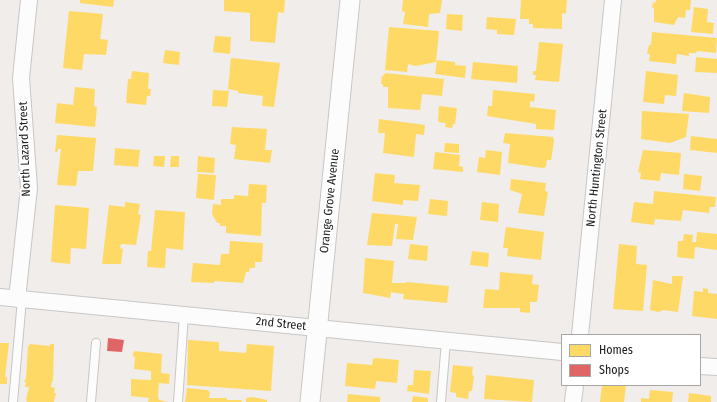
<!DOCTYPE html>
<html>
<head>
<meta charset="utf-8">
<style>
	body { margin:0 }
	#map { position:relative; width:717px; height:402px; overflow:hidden; background:#f0edea; font-family:"Fira Sans Condensed",sans-serif }
	canvas { display:block }
	.legend { position:absolute; left:561px; top:334px; width:140px; height:52px; box-sizing:border-box; background:#fff; border:1px solid #a6a6a6; margin:0; padding:5px 7px; list-style:none; font-size:12px; color:#212121 }
	.legend li { display:flex; align-items:center; gap:8px; height:20px }
	.legend b { width:20px; border:1px solid #a6a6a6 }
</style>
</head>
<body>
<div id="map">
<canvas width="717" height="402"></canvas>
<ul class="legend">
<li><b style="height:11px;background:#ffd966"></b>Homes</li>
<li><b style="height:11px;background:#e06666"></b>Shops</li>
</ul>
</div>
<script>
const g = document.querySelector('canvas').getContext('2d');
g.lineJoin = 'round';
function paint(path, color) { g.fillStyle = color; g.fill(path, 'evenodd'); }
const poly = rows => new Path2D(rows.map(r => 'M' + r).join(''));
function trace(path, color, width, dash) { g.strokeStyle = color; g.lineWidth = width; g.lineCap = dash ? 'butt' : 'round'; g.setLineDash(dash || []); g.stroke(path); }
function drawText(font, color, halo, rows, align = 'center') {
  g.font = font + ' "Fira Sans Condensed",sans-serif'; g.lineWidth = 4; g.setLineDash([]); g.textBaseline = 'middle'; g.strokeStyle = halo; g.fillStyle = color; for (const [text, x, y, turn = 0] of rows) {
    g.save(); g.translate(x, y); g.rotate((+turn || 0) * Math.PI / 180); g.textAlign = isNaN(turn) ? turn : align; if (halo) g.strokeText(text, 0, 0); g.fillText(text, 0, 0); g.restore();
  }
}
const homes = poly([
	[80,0,114,0,113,7,80,3],
	[224,0,285,0,284,13,278,12,275,43,250,41,250,13,224,11],
	[403,0,442,0,440,13,429,14,428,27,403,24,405,12,402,11],
	[521,0,567,0,566,14,562,13,562,29,533,28,533,24,529,24,529,19,520,19],
	[656,0,691,0,690,10,686,10,685,18,678,17,674,25,654,22,654,8,652,8,653,2,655,3],
	[694,7,708,9,707,22,714,23,713,34,691,32],
	[69,11,103,14,100,39,108,40,106,55,84,54,82,70,63,68],
	[447,14,463,15,462,31,446,29],
	[487,17,516,19,514,35,497,34,497,30,486,29],
	[389,27,439,31,436,62,416,66,408,64,407,72,385,70],
	[652,32,717,38,716,53,697,51,696,53,689,53,689,56,677,54,676,64,649,61,650,54,647,54,649,45,651,45],
	[215,36,231,37,230,54,213,52],
	[539,42,563,44,559,82,535,80,536,75,533,75,533,71,536,71],
	[165,50,180,52,179,65,163,63],
	[696,57,717,59,717,73,695,72],
	[231,58,280,63,274,107,262,106,263,96,238,93,238,91,228,89],
	[437,60,455,62,455,65,466,66,465,78,435,74],
	[473,62,518,66,517,83,471,79],
	[132,71,149,73,148,89,151,89,150,96,147,96,146,105,126,103,128,79,131,79],
	[646,71,678,75,676,96,665,95,664,104,643,102],
	[385,73,444,79,442,96,422,94,420,110,388,108,388,87,383,87,383,84,381,84,382,75,384,76],
	[75,87,95,89,94,106,97,107,95,127,55,123,57,103,73,105],
	[213,90,229,91,227,107,212,106],
	[493,90,535,94,534,102,530,101,530,107,556,110,554,130,536,129,536,124,487,116,488,106,492,106],
	[684,93,710,97,709,113,682,111],
	[439,106,457,108,455,124,453,124,452,128,445,127,446,123,438,122],
	[642,111,689,114,686,137,670,143,641,139],
	[379,119,425,125,424,135,416,134,414,157,383,153,385,133,378,133],
	[232,127,267,129,265,150,272,150,270,163,234,159,236,145,230,144],
	[505,133,553,137,554,141,551,160,547,160,546,167,542,168,508,163,510,144,503,143],
	[57,135,96,138,93,171,78,171,76,186,57,185,61,149,58,149,57,152,55,152],
	[691,136,717,139,717,153,690,150],
	[445,143,459,144,459,153,444,152],
	[115,148,140,150,138,167,114,165],
	[486,150,502,152,500,175,477,172,479,157,485,158],
	[643,150,681,153,679,175,661,173,660,181,640,179,641,173,638,172],
	[435,152,460,155,459,166,463,167,463,172,433,169],
	[154,156,165,156,164,167,153,166],
	[171,156,179,156,179,167,170,167],
	[198,156,215,158,214,173,197,172],
	[375,173,395,175,394,183,420,185,418,201,403,200,403,205,372,201],
	[198,174,216,175,214,200,196,198],
	[684,174,702,176,700,191,683,189],
	[511,179,546,183,545,191,548,192,544,216,518,213,522,194,510,190],
	[249,184,267,185,266,203,262,203,261,236,226,233,226,226,220,226,220,223,217,223,212,214,213,204,221,205,221,199,234,199,234,195,248,196],
	[654,191,716,197,715,207,710,207,709,213,683,210,681,221,655,219,654,225,631,222,634,202,653,204],
	[430,199,448,201,447,216,428,214],
	[125,202,140,204,138,214,141,215,136,245,121,244,120,248,123,249,121,264,102,264,109,205,125,207],
	[482,202,499,204,498,222,480,220],
	[55,205,89,208,86,249,71,248,70,264,51,262],
	[155,210,185,212,183,250,166,248,165,268,147,267,148,251,151,251],
	[372,213,417,217,413,240,396,239,398,224,395,224,392,246,367,245],
	[506,227,544,232,541,260,507,256,508,248,503,248],
	[697,232,717,234,717,250,695,247,694,259,677,257,678,241,683,241,684,234,693,235,692,242,696,242],
	[230,241,263,243,262,262,255,262,255,268,250,268,249,272,246,272,243,283,214,281,214,283,191,282,193,263,220,265,221,254,229,254],
	[410,244,428,246,427,261,408,259],
	[619,244,637,246,636,264,647,265,643,311,613,309],
	[472,251,489,253,488,267,470,265],
	[365,258,394,261,392,283,406,283,406,282,449,286,447,303,403,299,404,294,396,293,391,292,390,298,363,293],
	[500,272,533,275,532,284,539,285,537,302,530,302,530,313,520,312,520,308,483,308,485,289,499,290],
	[672,276,683,276,678,312,663,310,659,312,650,310,653,280,672,284],
	[703,288,708,289,708,293,717,294,717,319,692,316,694,291,703,292],
	[188,340,219,342,219,351,246,353,247,344,274,346,271,391,187,385],
	[0,343,9,343,5,377,7,377,7,384,0,384],
	[30,344,50,346,50,344,54,344,53,381,52,381,51,387,55,388,54,393,56,393,54,402,27,402,26,400,29,387,25,387,26,382,24,382,26,378,28,347],
	[135,351,162,354,161,373,170,374,169,384,159,383,158,396,159,400,168,402,148,402,149,398,131,396,131,379,151,380,151,371,134,369,135,357,133,357,133,353],
	[376,358,399,360,397,383,376,381,375,389,345,386,347,363,372,365,373,359],
	[453,365,473,367,472,375,474,376,472,391,469,391,468,399,456,397,456,393,450,392],
	[414,370,431,371,429,394,407,391,408,385,413,385],
	[486,375,534,380,532,402,484,399],
	[602,385,626,386,624,402,600,402],
	[187,388,207,390,210,392,209,398,227,398,227,400,241,400,242,402,185,402],
	[650,390,673,392,672,402,641,402,641,398,649,399],
	[689,393,711,396,711,402,688,402],
	[348,394,380,397,380,402,347,402],
	[413,396,428,398,428,402,412,402],
	[253,397,267,400,267,402,246,402,246,398]
]);
const shops = poly([
	[108,338,124,340,122,352,107,351]
]);
const service = poly([
	[13,402,22,299],
	[91,402,96,343],
	[178,402,184,315],
	[441,402,446,341]
]);
const minor = poly([
	[0,297,562,352],
	[17,299,29,188,21,78,29,0],
	[580,335,613,0],
	[700,366,717,367],
	[573,402,575,385]
]);
const tertiary = poly([
	[310,402,350,0]
]);
const streetNames = [
	["North Lazard Street",25,149,-92],
	["North Huntington Street",597,168,-84],
	["Orange Grove Avenue",330,201,-84],
	["2nd Street",281,324,6]
];
paint(homes, '#ffd966');
paint(shops, '#e06666');
trace(service, '#c8c7c6', 10);
trace(minor, '#c8c7c6', 18);
trace(tertiary, '#c8c7c6', 21);
trace(service, '#fdfcfc', 8);
trace(minor, '#fdfcfc', 16);
trace(tertiary, '#fdfcfc', 19);
drawText('12px', '#212121', '#fff', streetNames);
</script>
</body>
</html>
